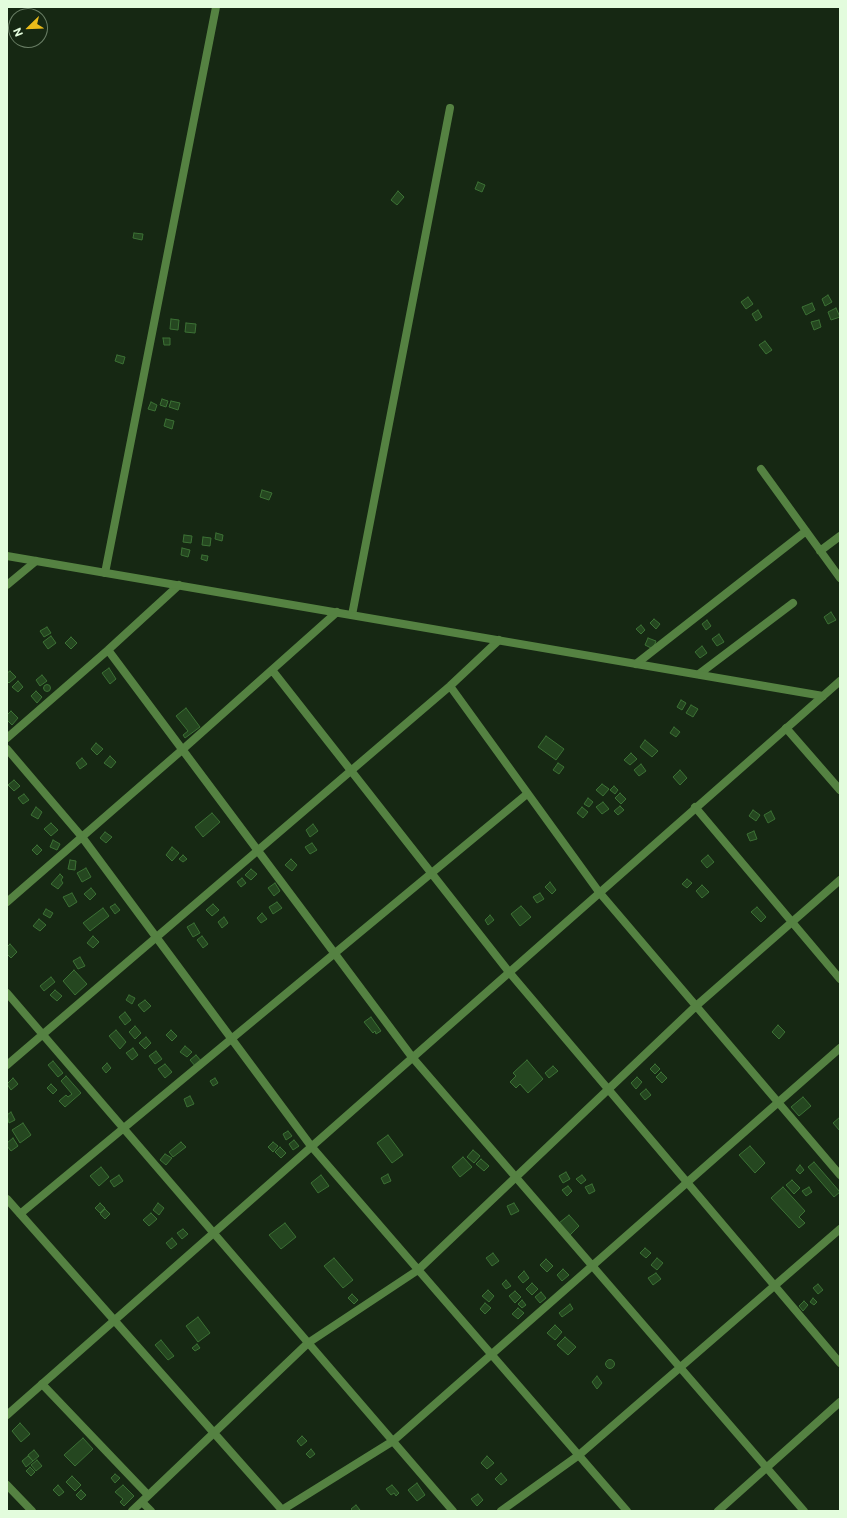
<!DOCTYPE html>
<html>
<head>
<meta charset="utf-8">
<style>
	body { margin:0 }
	#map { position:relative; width:847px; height:1518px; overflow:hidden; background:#162813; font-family:Commissioner,sans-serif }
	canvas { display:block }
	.frame { position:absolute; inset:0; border:8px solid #e3fcdd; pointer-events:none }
	.north { position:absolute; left:8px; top:8px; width:40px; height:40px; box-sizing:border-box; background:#162813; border:1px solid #687d64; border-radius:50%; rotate:247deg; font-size:11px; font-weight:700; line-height:16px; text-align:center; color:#e3fcdd }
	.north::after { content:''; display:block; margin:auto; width:14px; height:18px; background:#eabb1a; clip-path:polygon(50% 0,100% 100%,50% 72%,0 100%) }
</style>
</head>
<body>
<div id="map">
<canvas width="847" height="1518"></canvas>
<div class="frame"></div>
<div class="north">N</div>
</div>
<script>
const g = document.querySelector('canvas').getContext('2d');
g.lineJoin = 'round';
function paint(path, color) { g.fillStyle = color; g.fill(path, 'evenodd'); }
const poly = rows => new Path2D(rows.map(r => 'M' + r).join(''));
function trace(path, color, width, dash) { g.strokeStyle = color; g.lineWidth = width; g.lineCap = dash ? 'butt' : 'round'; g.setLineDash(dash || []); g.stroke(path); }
const building = poly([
	[478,182,485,185,482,192,475,189,478,182],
	[398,191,404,197,397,205,391,200,398,191],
	[134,233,143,234,142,240,133,238,134,233],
	[828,295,832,302,825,306,822,299,828,295],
	[748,297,753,304,746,309,741,302,748,297],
	[812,303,815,310,806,315,802,307,812,303],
	[836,308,840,317,831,320,828,312,836,308],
	[758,310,762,317,756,321,752,314,758,310],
	[171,319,179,320,178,330,170,329,171,319],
	[819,320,821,327,814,330,811,322,819,320],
	[186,323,196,324,195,333,185,332,186,323],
	[163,338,170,338,170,345,164,345,163,338],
	[765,341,772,350,766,354,759,345,765,341],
	[117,355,125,357,123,364,115,361,117,355],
	[162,399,168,401,166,407,160,405,162,399],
	[171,401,180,403,178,410,169,407,171,401],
	[151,402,157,405,155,411,148,409,151,402],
	[166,419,174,421,172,429,164,426,166,419],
	[262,490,272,493,269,500,260,497,262,490],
	[216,533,223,535,222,541,215,539,216,533],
	[184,535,192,536,191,543,183,542,184,535],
	[203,537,211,538,210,546,202,545,203,537],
	[182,548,190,550,188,557,181,555,182,548],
	[202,555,208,556,207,561,201,559,202,555],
	[831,612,836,620,828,624,824,617,831,612],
	[654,619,660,624,656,629,650,623,654,619],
	[707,620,711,626,706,630,702,624,707,620],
	[641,625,645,630,641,634,636,629,641,625],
	[47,627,51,633,44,637,40,631,47,627],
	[719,634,724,642,717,646,712,639,719,634],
	[51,636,56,643,48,649,43,642,51,636],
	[71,637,77,643,71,649,65,643,71,637],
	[648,638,656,641,653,649,645,645,648,638],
	[702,646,707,653,700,658,695,652,702,646],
	[109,668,116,679,110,684,102,673,109,668],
	[10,671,16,677,9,683,7,681,7,673,10,671],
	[42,675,47,681,40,686,36,680,42,675],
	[18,681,23,687,18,692,12,687,18,681],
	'43.5 688a3.5 3.5 0 1 1 7 0a3.5 3.5 0 1 1-7 0Z',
	[36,691,42,697,37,703,31,696,36,691],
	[681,700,686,703,682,710,677,707,681,700],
	[691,705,698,709,693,717,686,713,691,705],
	[186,708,200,727,185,738,183,735,188,731,176,716,186,708],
	[11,711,18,718,12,725,7,720,7,715,11,711],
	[674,727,680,732,676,737,670,733,674,727],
	[546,736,564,749,556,760,538,747,546,736],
	[645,740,658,751,652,757,640,747,645,740],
	[96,743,103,749,97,755,91,749,96,743],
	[631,753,637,759,630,765,624,760,631,753],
	[110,756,116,762,111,768,104,763,110,756],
	[82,758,87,764,80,769,76,763,82,758],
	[558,763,564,767,559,774,553,770,558,763],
	[641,764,646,771,639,776,634,770,641,764],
	[680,770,687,778,680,785,673,777,680,770],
	[14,780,20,786,14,791,8,785,14,780],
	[602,784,609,789,603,796,596,790,602,784],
	[614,786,618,790,615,794,610,790,614,786],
	[620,793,626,799,621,804,615,798,620,793],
	[24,794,29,800,23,804,18,798,24,794],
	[588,798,593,802,589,807,584,804,588,798],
	[603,802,609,809,602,814,596,807,603,802],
	[620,806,624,810,618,815,614,811,620,806],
	[36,807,42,812,38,819,31,815,36,807],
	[582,807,588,812,583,818,577,813,582,807],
	[753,810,760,815,756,821,749,816,753,810],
	[771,811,775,819,768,823,764,815,771,811],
	[212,813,220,822,203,837,195,827,212,813],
	[51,823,58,830,51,836,44,829,51,823],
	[313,824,318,831,310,837,306,830,313,824],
	[754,831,757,839,750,841,747,834,754,831],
	[105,832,112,837,106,843,100,838,105,832],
	[53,840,60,844,57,850,50,847,53,840],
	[312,843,317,850,310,854,305,847,312,843],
	[37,845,42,850,37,855,32,850,37,845],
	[172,847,179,853,172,861,166,855,172,847],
	[183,855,187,859,183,862,179,859,183,855],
	[708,855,714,862,707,868,701,861,708,855],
	[291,859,297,865,292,871,285,865,291,859],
	[70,860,76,861,75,870,68,869,70,860],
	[86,868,91,877,82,882,77,873,86,868],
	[251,869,257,874,251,880,245,875,251,869],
	[60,874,63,877,61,880,63,883,58,889,51,884,60,874],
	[242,878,246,883,241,887,237,882,242,878],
	[687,879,692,883,687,888,682,884,687,879],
	[550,882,556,890,552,894,545,887,550,882],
	[275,883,280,891,274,896,268,888,275,883],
	[702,885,709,892,702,898,696,891,702,885],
	[91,888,96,894,90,900,84,894,91,888],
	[72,893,77,902,69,907,63,897,72,893],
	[540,893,544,899,537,903,533,897,540,893],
	[277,902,282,908,273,914,269,907,277,902],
	[115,904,120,910,115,914,110,907,115,904],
	[213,904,219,910,212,916,206,910,213,904],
	[521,906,531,917,520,926,511,914,521,906],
	[757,907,766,917,761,922,751,912,757,907],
	[103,908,109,916,90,931,83,923,103,908],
	[46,909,53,913,50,918,43,914,46,909],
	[262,913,267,919,261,923,257,918,262,913],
	[490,915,494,920,488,925,485,920,490,915],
	[224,917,228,923,222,928,218,922,224,917],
	[39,919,46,925,40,931,33,926,39,919],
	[194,923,200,933,193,937,187,927,194,923],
	[93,936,99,942,93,948,87,943,93,936],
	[202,936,208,944,203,948,197,940,202,936],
	[10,944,17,952,11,958,7,954,7,947,10,944],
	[80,957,85,966,78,969,73,961,80,957],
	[74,970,87,984,75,995,63,981,74,970],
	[51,977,55,982,44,991,40,986,51,977],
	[55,990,62,996,57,1001,50,995,55,990],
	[129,995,135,998,132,1004,126,1000,129,995],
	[145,1000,151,1006,144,1012,138,1005,145,1000],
	[125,1012,131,1020,125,1025,119,1017,125,1012],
	[371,1017,381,1031,376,1034,375,1031,373,1033,364,1022,371,1017],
	[778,1025,785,1032,779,1039,772,1032,778,1025],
	[135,1026,141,1033,135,1039,129,1032,135,1026],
	[116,1030,126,1042,120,1049,109,1036,116,1030],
	[171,1030,177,1036,172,1041,166,1035,171,1030],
	[146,1037,151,1043,145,1049,139,1043,146,1037],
	[185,1046,192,1052,187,1057,180,1052,185,1046],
	[133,1048,138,1055,132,1060,126,1053,133,1048],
	[156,1051,162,1059,155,1064,149,1056,156,1051],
	[196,1055,202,1062,196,1067,190,1060,196,1055],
	[527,1060,543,1079,528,1093,520,1084,516,1088,510,1082,516,1076,513,1073,527,1060],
	[53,1061,63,1073,58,1077,48,1065,53,1061],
	[107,1063,111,1068,106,1073,102,1068,107,1063],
	[165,1064,172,1072,165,1078,158,1069,165,1064],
	[655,1064,660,1069,655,1074,650,1069,655,1064],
	[553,1066,558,1071,549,1078,545,1073,553,1066],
	[661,1072,667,1078,662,1083,656,1077,661,1072],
	[66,1076,81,1093,65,1107,59,1101,66,1095,68,1097,72,1094,61,1081,66,1076],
	[637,1077,642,1082,636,1089,631,1083,637,1077],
	[13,1078,18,1084,11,1090,7,1084,13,1078],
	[215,1078,218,1083,213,1086,210,1081,215,1078],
	[51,1084,57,1090,53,1094,47,1088,51,1084],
	[646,1089,651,1095,645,1100,640,1094,646,1089],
	[190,1096,194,1104,187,1107,184,1099,190,1096],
	[803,1097,811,1106,799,1116,791,1107,803,1097],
	[11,1112,15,1120,9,1123,7,1115,11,1112],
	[840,1117,840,1131,833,1123,840,1117],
	[23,1123,31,1135,20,1143,12,1130,23,1123],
	[288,1131,292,1136,286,1140,283,1134,288,1131],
	[388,1135,403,1155,392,1163,377,1143,388,1135],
	[13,1138,18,1146,11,1151,7,1146,7,1143,13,1138],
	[294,1140,299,1146,293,1150,289,1144,294,1140],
	[181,1142,186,1147,173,1157,169,1152,181,1142],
	[273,1142,278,1146,273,1152,268,1147,273,1142],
	[750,1146,765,1163,755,1173,739,1155,750,1146],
	[280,1147,286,1153,281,1158,275,1152,280,1147],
	[473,1150,480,1156,474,1163,467,1157,473,1150],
	[165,1154,172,1158,166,1165,160,1160,165,1154],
	[463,1157,472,1167,460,1177,452,1167,463,1157],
	[481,1159,489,1166,484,1171,476,1164,481,1159],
	[814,1162,840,1192,834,1197,808,1167,814,1162],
	[800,1165,804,1170,800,1174,796,1170,800,1165],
	[101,1167,109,1177,99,1186,90,1176,101,1167],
	[566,1172,570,1179,563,1183,559,1176,566,1172],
	[388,1174,391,1181,384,1184,381,1178,388,1174],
	[119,1175,123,1181,114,1187,110,1181,119,1175],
	[321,1175,329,1186,318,1193,311,1183,321,1175],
	[582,1175,586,1180,581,1184,576,1179,582,1175],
	[792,1180,800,1188,794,1194,786,1185,792,1180],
	[592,1184,595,1191,589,1194,585,1187,592,1184],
	[568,1186,572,1191,567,1196,562,1190,568,1186],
	[783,1187,805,1211,799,1217,805,1223,799,1228,771,1198,783,1187],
	[809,1187,812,1192,806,1196,802,1191,809,1187],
	[100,1203,105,1208,100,1213,95,1208,100,1203],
	[158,1203,164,1208,159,1215,153,1210,158,1203],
	[514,1203,519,1211,511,1215,507,1206,514,1203],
	[105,1209,110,1214,105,1219,100,1214,105,1209],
	[151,1213,157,1219,149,1226,143,1220,151,1213],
	[569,1215,579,1226,570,1235,559,1223,569,1215],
	[285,1223,296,1237,281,1249,269,1235,285,1223],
	[183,1229,188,1234,182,1239,177,1233,183,1229],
	[172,1238,177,1244,171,1249,166,1243,172,1238],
	[645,1248,651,1253,646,1258,640,1253,645,1248],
	[493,1253,499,1261,492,1266,486,1258,493,1253],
	[334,1258,353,1280,343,1288,324,1266,334,1258],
	[657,1258,663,1263,657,1270,651,1265,657,1258],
	[546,1259,553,1266,547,1272,540,1265,546,1259],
	[563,1269,569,1275,562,1281,557,1275,563,1269],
	[524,1271,529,1278,523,1283,518,1277,524,1271],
	[656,1273,661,1279,653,1285,648,1278,656,1273],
	[506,1280,511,1286,506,1289,502,1284,506,1280],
	[532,1283,538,1289,532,1295,526,1289,532,1283],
	[818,1284,823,1290,818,1294,813,1288,818,1284],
	[488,1290,494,1296,489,1302,482,1296,488,1290],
	[515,1291,521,1297,515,1303,509,1296,515,1291],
	[541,1292,546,1298,540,1303,535,1297,541,1292],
	[352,1294,358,1300,354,1304,348,1298,352,1294],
	[813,1298,817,1302,814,1305,810,1302,813,1298],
	[522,1300,526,1305,522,1308,518,1304,522,1300],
	[804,1301,808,1305,803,1311,799,1306,804,1301],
	[485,1303,491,1308,485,1314,480,1309,485,1303],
	[570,1304,573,1309,562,1317,559,1313,570,1304],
	[518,1308,524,1313,518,1319,512,1314,518,1308],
	[198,1317,210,1333,198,1342,186,1326,198,1317],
	[555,1325,562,1332,555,1340,547,1333,555,1325],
	[565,1337,576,1347,568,1355,557,1345,565,1337],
	[161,1340,174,1356,168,1360,155,1345,161,1340],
	[197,1344,200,1348,195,1351,192,1348,197,1344],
	'605.5 1364a4.5 4.5 0 1 1 9 0a4.5 4.5 0 1 1-9 0Z',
	[597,1376,602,1383,597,1389,592,1382,597,1376],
	[20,1423,30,1434,21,1442,12,1431,20,1423],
	[302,1436,307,1441,301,1446,297,1441,302,1436],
	[83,1438,93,1449,75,1466,64,1455,83,1438],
	[311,1449,315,1454,310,1458,306,1454,311,1449],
	[34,1450,39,1456,33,1461,28,1455,34,1450],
	[28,1456,33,1461,26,1467,22,1461,28,1456],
	[487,1456,494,1463,487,1469,481,1463,487,1456],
	[37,1460,42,1466,36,1471,31,1465,37,1460],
	[30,1467,35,1472,31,1476,26,1471,30,1467],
	[501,1473,507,1480,501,1485,495,1479,501,1473],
	[115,1474,120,1478,115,1483,111,1478,115,1474],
	[72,1476,81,1485,75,1491,66,1482,72,1476],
	[417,1483,425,1495,417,1501,408,1490,417,1483],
	[58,1485,64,1492,59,1496,53,1490,58,1485],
	[123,1485,134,1496,124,1506,120,1502,123,1499,115,1492,123,1485],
	[392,1485,399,1493,396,1496,394,1493,391,1495,386,1489,392,1485],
	[81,1490,86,1495,81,1500,76,1495,81,1490],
	[478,1494,483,1500,477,1506,471,1499,478,1494],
	[356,1505,360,1510,353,1511,351,1509,356,1505]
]);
const minor = poly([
	[761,469,840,578],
	[820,551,840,536],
	[105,573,216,7],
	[7,585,36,561],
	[352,615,450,108],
	[108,650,412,1057,804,1511],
	[636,664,806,531],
	[272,670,509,972,840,1363],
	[699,674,793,603],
	[450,686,599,892,840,1175],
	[786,728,840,790],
	[7,738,108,650,179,585],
	[7,749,82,837,311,1146,627,1511],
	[695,807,840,979],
	[7,902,182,750,337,612],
	[7,993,453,1511],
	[7,1065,450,686,499,640],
	[7,1199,283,1511],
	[20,1214,527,794],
	[42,1384,148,1495],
	[7,1485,32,1511],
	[142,1502,151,1511],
	[282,1510,393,1441,840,1048],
	[132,1511,308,1343,418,1270,696,1006,840,880],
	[501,1511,579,1455,840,1229],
	[718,1511,840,1402]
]);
const tertiary = poly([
	[7,556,823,696],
	[7,1415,840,681]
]);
paint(building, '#254720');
trace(building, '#3c7135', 1);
trace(minor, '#558242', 8);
trace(tertiary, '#558242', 8);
</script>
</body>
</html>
